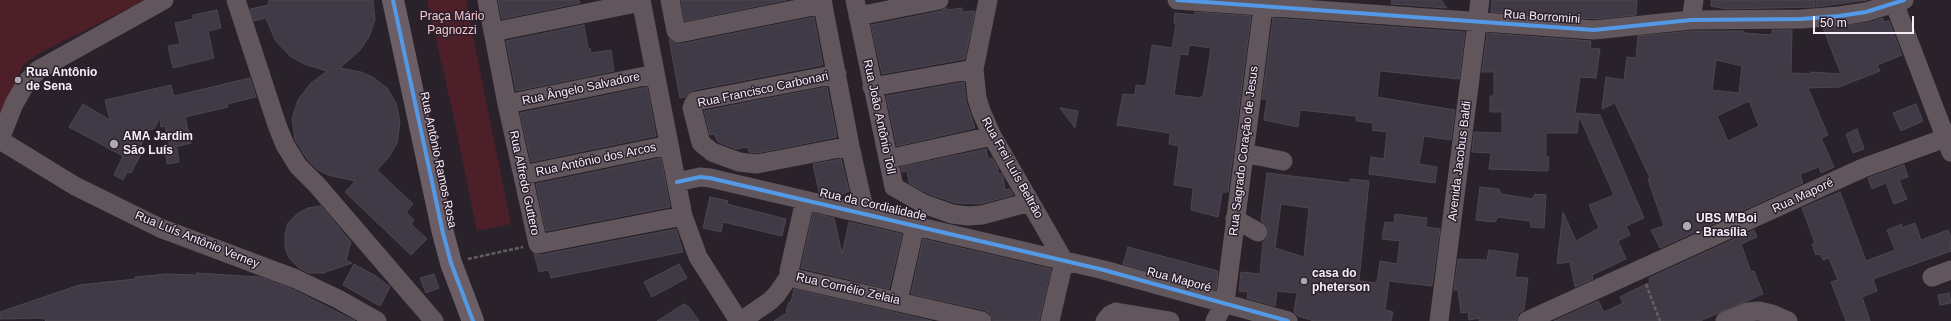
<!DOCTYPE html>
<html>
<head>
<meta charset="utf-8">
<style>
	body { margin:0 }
	#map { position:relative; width:1951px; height:321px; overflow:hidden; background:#29222a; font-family:Arial,sans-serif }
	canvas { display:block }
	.scale { position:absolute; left:1813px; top:16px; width:101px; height:18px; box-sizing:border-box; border:2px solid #f6eef7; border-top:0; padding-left:5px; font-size:12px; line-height:14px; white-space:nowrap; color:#f6eef7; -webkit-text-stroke:3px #2b1f2d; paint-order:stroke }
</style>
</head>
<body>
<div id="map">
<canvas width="1951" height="321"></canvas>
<div class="scale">50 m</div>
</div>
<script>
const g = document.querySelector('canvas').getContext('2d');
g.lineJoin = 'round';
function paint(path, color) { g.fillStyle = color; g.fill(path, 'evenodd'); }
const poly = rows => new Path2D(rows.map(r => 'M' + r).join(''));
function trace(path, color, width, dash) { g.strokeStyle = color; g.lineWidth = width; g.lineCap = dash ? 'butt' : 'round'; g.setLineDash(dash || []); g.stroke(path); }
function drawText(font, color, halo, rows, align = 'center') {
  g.font = font + ' Arial,sans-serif'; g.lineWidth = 3; g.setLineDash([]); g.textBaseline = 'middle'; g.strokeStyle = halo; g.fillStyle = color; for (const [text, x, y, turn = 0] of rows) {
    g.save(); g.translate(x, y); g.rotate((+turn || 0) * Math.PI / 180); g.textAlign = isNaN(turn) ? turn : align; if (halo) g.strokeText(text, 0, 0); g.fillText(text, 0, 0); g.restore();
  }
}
const green = poly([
	[0,0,145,0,40,53,24,64,0,113],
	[427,0,466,0,511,224,477,231,453,114]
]);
const building = poly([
	[269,0,373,0,375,20,369,37,360,50,340,68,361,72,374,78,387,88,396,103,400,122,397,143,389,157,377,170,413,204,406,212,414,220,411,224,427,239,411,255,345,192,355,181,328,175,318,170,307,159,295,140,292,119,298,100,310,84,327,71,304,64,290,56,275,40,266,18,254,21,250,9,268,5,269,0],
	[498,0,579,0,580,3,502,19,498,0],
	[681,0,787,0,685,21,681,0],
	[1392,0,1441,0,1447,8,1391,4,1392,0],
	[1492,0,1637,0,1636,15,1594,19,1491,12,1492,0],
	[1711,0,1814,0,1815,7,1726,9,1711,6,1711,0],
	[1816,0,1867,0,1816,7,1816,0],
	[946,8,947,10,962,8,962,12,975,11,965,59,882,74,871,25,941,11,946,8],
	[217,10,221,28,208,31,214,58,173,68,168,46,180,44,175,23,193,19,193,15,217,10],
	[1195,12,1251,16,1228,192,1223,192,1222,193,1218,217,1191,210,1193,188,1174,185,1179,146,1169,144,1170,133,1117,125,1123,94,1135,95,1136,85,1146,86,1152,45,1172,48,1176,24,1174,24,1175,13,1195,15,1195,12],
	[1189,45,1211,48,1205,86,1203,96,1200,98,1174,95,1180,54,1188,55,1189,45],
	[814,17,823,65,694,90,685,97,680,98,669,39,677,44,681,44,814,17],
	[1273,18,1465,32,1459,79,1380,71,1377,97,1455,110,1451,140,1424,136,1419,164,1437,167,1435,183,1369,174,1371,157,1384,159,1387,132,1372,130,1373,123,1356,121,1356,116,1300,110,1298,127,1264,120,1267,99,1262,99,1273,18],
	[1883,18,1883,22,1889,21,1902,55,1877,65,1880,71,1839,87,1808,88,1828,135,1821,138,1834,167,1821,173,1819,167,1800,174,1803,183,1660,248,1651,230,1664,226,1648,179,1650,178,1615,103,1602,109,1606,77,1624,80,1627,57,1636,58,1638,36,1692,31,1744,31,1744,33,1772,35,1772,30,1792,30,1791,73,1811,74,1811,72,1841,74,1823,28,1868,23,1883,18],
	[1716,60,1742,66,1739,93,1712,90,1716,60],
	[1749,101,1759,126,1728,141,1717,116,1749,101],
	[584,25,588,48,590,48,591,53,611,50,614,71,516,91,506,41,584,25],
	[1487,33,1591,41,1590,48,1600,49,1596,78,1580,77,1575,113,1600,115,1644,218,1626,226,1630,235,1618,241,1626,259,1592,275,1593,279,1575,287,1570,262,1557,264,1563,212,1576,241,1599,228,1589,205,1614,195,1579,116,1577,133,1546,133,1546,157,1549,157,1548,171,1489,169,1491,153,1472,152,1474,132,1502,133,1502,112,1490,112,1490,96,1494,96,1494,72,1482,72,1487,33],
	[250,78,256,97,227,104,228,107,185,117,191,143,171,148,177,148,179,162,167,164,165,149,170,148,165,126,161,127,160,118,154,129,149,130,137,153,142,152,131,173,127,172,123,180,114,175,123,156,69,127,83,104,110,120,105,100,171,85,174,96,250,78],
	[964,82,966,101,975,128,897,146,886,96,964,82],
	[647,87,656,136,531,162,520,113,647,87],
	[827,87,837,137,757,153,749,152,748,147,736,149,718,142,714,134,710,135,704,111,827,87],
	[1916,104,1923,121,1901,131,1893,113,1916,104],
	[1060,108,1078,111,1075,128,1060,108],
	[1857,129,1864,149,1853,153,1846,134,1857,129],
	[986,149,988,159,992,158,998,168,998,174,1001,173,1003,176,1005,190,1010,189,1013,195,980,204,955,203,929,194,909,183,907,171,902,172,901,167,986,149],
	[661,158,670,207,546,231,536,184,661,158],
	[841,159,849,191,838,197,819,192,813,164,841,159],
	[1904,165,1908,177,1899,180,1907,199,1894,204,1886,183,1872,189,1868,178,1904,165],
	[1267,173,1350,183,1350,179,1369,181,1359,281,1377,283,1380,261,1397,264,1400,241,1382,239,1385,222,1394,223,1395,214,1427,218,1426,227,1440,229,1432,286,1389,281,1385,310,1393,312,1391,321,1314,321,1298,316,1294,312,1297,293,1277,291,1275,306,1247,298,1248,292,1239,291,1241,272,1260,274,1263,242,1267,238,1269,232,1267,226,1261,221,1267,173],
	[1281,204,1309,208,1304,257,1275,248,1281,204],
	[1480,187,1499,189,1501,194,1532,199,1535,194,1546,195,1544,228,1531,227,1530,221,1498,217,1495,222,1476,220,1480,187],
	[1840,192,1866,261,1895,250,1887,230,1902,224,1901,228,1915,223,1921,240,1948,230,1951,237,1951,251,1873,279,1877,291,1862,297,1870,321,1846,321,1831,282,1838,280,1829,258,1823,260,1820,254,1816,255,1812,244,1815,243,1802,208,1840,192],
	[710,197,728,201,727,204,786,219,782,236,723,222,721,232,703,228,710,197],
	[321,206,351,242,346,260,352,263,323,273,309,273,299,268,289,258,285,248,285,234,288,223,298,213,308,208,321,206],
	[813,213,834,218,842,254,849,222,902,234,889,289,801,268,813,213],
	[676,229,683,252,551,278,549,270,539,272,534,254,540,255,676,229],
	[1754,230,1757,237,1741,244,1751,272,1754,271,1763,294,1700,321,1554,321,1598,301,1604,312,1623,303,1620,297,1650,282,1649,278,1754,230],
	[923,239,1051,269,1039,321,993,321,990,313,984,310,911,294,923,239],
	[1128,247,1218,271,1216,290,1123,264,1128,247],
	[1489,250,1518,254,1515,277,1528,278,1524,310,1518,314,1516,321,1479,321,1480,318,1469,320,1468,312,1461,313,1458,290,1454,290,1458,259,1487,260,1489,250],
	[354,264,376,276,390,287,380,306,343,285,354,264],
	[679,264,687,278,652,297,644,282,679,264],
	[197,273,260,277,292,289,355,321,46,321,43,318,0,319,0,312,79,285,135,279,135,277,166,274,197,275,197,273],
	[434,274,439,288,426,293,420,278,434,274],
	[794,289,932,321,774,321,788,312,786,312,789,302,791,302,794,289],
	[1949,293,1951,303,1940,305,1938,295,1949,293],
	[684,304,689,307,699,321,657,321,684,304]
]);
const path = poly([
	[468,259,523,247],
	[1646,284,1660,321]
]);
const minor = poly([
	[236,0,277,125,285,145,298,166,317,185,434,321],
	[487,0,507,104,538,244,683,216],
	[641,0,683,216,698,257,739,321],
	[670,0,676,31,679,33,823,4],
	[822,0,850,146,865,213],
	[855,0,894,187,924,204,952,214,968,216,982,215,1030,202],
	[988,0,974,69,977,98,981,111,992,136,1064,261],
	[1177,0,1594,30,1691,20,1801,19,1839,16,1866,12,1904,0],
	[1893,0,1951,152],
	[858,16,939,0],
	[1691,20,1694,0],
	[493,32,641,2],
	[837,74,696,101,694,103,692,108,701,143,712,152,739,162,757,164,850,146],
	[872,87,974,69],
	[507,104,655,74],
	[0,139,14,104,26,83,38,70,164,0],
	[0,140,75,186,160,228,296,279,338,299,377,321],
	[1244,153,1283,161],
	[888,159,992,136],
	[523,175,669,145],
	[677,182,700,177,710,178,1104,270,1288,321],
	[805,200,789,271,793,278,982,321],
	[1235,219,1258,232],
	[1932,277,1951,270],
	[898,301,915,225],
	[741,321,770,301,777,294,790,275],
	[1050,321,1064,261],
	[1105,321,1110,315,1116,312,1170,321],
	[1215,321,1225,302,1264,0],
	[1439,321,1480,0],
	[1527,321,1863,168,1951,136],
	[1725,321,1747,312,1759,311,1772,314,1788,321]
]);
const major = poly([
	[393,0,443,233,451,263,473,321]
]);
const cycleway = poly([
	[393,0,443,233,451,263,473,321],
	[1177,0,1594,30,1691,20,1801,19,1839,16,1866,12,1904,0],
	[677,182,700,177,710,178,1104,270,1288,321]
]);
const markers = [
	[18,80,4,"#aea7af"],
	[114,144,5,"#aea7af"],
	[1687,226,5,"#aea7af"],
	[1304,281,4,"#aea7af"]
];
const parkNames = [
	["Praça Mário",452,17],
	["Pagnozzi",452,31]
];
const streetNames = [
	["Rua Borromini",1542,17,4],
	["Rua Ângelo Salvadore",581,89,-12],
	["Rua Francisco Carbonari",763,90,-12],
	["Rua João Antônio Toll",879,117,78],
	["Rua Sagrado Coração de Jesus",1244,151,-83],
	["Rua Antônio Ramos Rosa",438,160,78],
	["Rua Antônio dos Arcos",596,160,-12],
	["Avenida Jacobus Baldi",1460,161,-83],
	["Rua Frei Luís Beltrão",1012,168,61],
	["Rua Alfredo Guttero",524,183,78],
	["Rua Maporé",1803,196,-25],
	["Rua da Cordialidade",873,205,13],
	["Rua Luís Antônio Verney",197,240,22],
	["Rua Maporé",1179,280,15],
	["Rua Cornélio Zelaia",848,289,13]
];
const poiNames = [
	["Rua Antônio",26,73],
	["de Sena",26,87],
	["AMA Jardim",123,137],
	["São Luís",123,151],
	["UBS M'Boi",1696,219],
	["- Brasília",1696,233],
	["casa do",1312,274],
	["pheterson",1312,288]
];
paint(green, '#4c1f29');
paint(building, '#403a47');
trace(building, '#4b474f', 1);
trace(path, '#645e62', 2.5, [4, 2]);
trace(minor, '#60565c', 19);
trace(major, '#6b5e66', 22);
trace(cycleway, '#5399e6', 4);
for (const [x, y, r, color] of markers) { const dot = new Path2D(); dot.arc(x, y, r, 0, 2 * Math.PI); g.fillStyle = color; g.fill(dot); trace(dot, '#2b1f2d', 1.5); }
drawText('12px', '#f5c8cd', '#2b1f2d', parkNames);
drawText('12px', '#f6eef7', '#2b1f2d', streetNames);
drawText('bold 12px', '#f6eef7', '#2b1f2d', poiNames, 'left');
</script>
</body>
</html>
